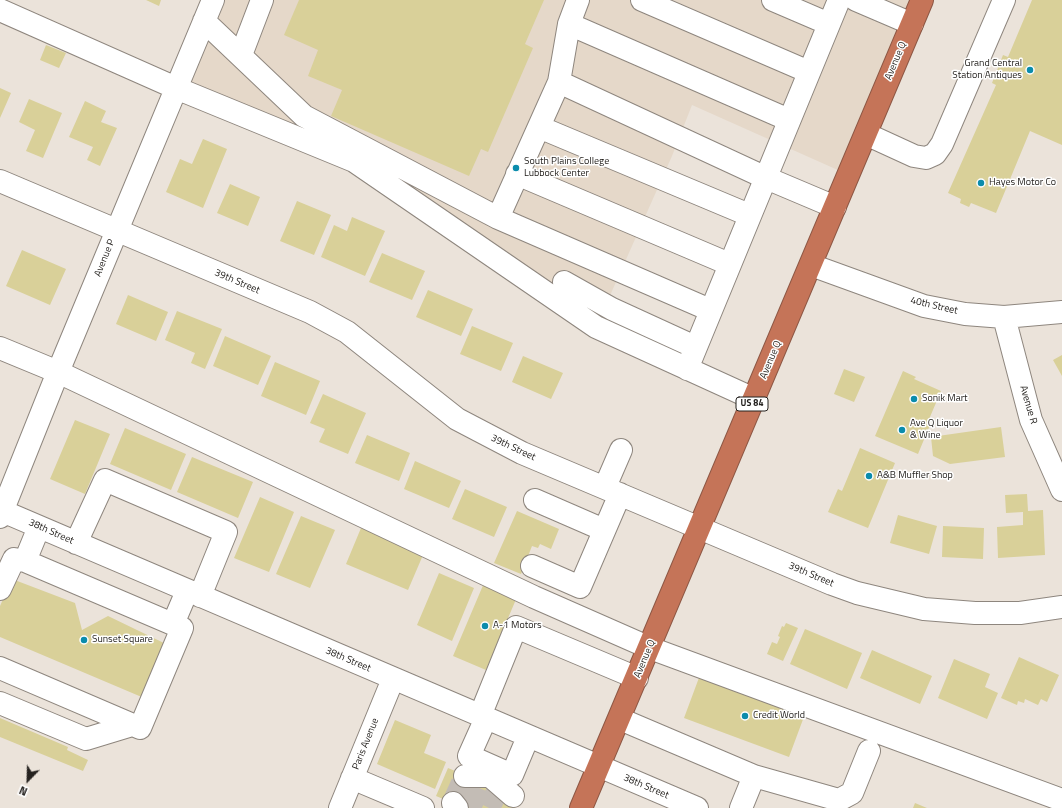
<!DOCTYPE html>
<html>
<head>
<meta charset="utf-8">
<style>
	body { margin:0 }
	#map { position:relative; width:1062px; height:808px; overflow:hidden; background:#ebe3da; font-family:"Titillium Web",sans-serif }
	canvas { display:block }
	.north { position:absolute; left:8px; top:760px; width:40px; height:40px; -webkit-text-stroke:3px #fff; paint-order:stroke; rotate:203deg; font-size:11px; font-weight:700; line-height:16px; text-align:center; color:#25221f }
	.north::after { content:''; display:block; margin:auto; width:14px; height:18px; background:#25221f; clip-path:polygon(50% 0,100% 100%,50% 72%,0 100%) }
</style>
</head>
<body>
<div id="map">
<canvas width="1062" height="808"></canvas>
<div class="north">N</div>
</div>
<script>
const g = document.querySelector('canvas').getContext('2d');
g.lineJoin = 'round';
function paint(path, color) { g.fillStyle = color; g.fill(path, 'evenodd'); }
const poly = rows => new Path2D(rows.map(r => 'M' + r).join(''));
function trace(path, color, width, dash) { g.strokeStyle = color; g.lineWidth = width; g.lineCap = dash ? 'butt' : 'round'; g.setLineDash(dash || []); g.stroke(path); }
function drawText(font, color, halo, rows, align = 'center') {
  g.font = font + ' "Titillium Web",sans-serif'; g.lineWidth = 3; g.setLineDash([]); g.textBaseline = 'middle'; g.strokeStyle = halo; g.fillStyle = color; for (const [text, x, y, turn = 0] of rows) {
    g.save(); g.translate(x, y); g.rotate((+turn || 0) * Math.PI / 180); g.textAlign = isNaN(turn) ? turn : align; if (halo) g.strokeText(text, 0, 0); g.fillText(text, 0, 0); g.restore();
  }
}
const built = poly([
	[213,0,922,0,849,175,692,105,672,156,596,327,354,161,176,88]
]);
const building = poly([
	[146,0,161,0,159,6],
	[299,0,544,0,525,44,533,48,488,152,481,149,469,176,331,116,342,90,308,76,318,50,284,35],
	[1032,0,1062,0,1062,145,1030,131,996,213,971,203,969,207,960,203,961,199,948,193,996,85,992,83,1003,55,1008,57],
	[46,45,66,53,59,68,40,60],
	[0,88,11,93,0,118],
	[29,99,62,113,43,158,26,151,35,130,19,122],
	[85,101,106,111,101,122,117,128,100,166,87,160,93,147,69,137],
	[203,139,227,149,203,208,166,192,180,159,192,164],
	[230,184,260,197,248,226,217,213],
	[297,201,331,215,314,255,280,241],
	[352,217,385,231,365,276,321,257,334,225,347,231],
	[22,250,66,269,50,305,6,286],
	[382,253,425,271,412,300,369,282],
	[428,290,473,309,461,336,416,317],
	[128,295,168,312,156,341,116,324],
	[177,311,222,329,205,369,191,363,195,353,165,340],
	[472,326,513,343,501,371,460,354],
	[225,336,271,356,258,385,213,366],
	[1062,355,1062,376,1053,360],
	[523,356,563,373,551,399,512,382],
	[275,362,320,381,306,415,261,396],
	[844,369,865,377,854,402,834,394],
	[903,371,916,377,914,379,941,391,927,424,930,425,918,454,875,436],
	[323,394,366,413,348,454,319,442,325,429,310,423],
	[75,420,110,434,85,494,50,479],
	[1001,427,1005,457,950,464,933,456,931,437],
	[125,428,186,454,171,490,110,464],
	[367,435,410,453,399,481,355,463],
	[860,448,895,463,868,528,828,512,838,489,842,491],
	[192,457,253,482,238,518,177,492],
	[415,461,461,481,449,508,404,489],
	[465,489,507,507,494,537,452,519],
	[1027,494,1028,511,1043,510,1045,555,998,558,997,527,1023,525,1023,512,1006,513,1005,495],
	[260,497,294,512,269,572,234,558],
	[517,511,559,529,551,549,540,544,538,548,532,546,521,574,494,563],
	[898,515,937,526,929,554,890,543],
	[301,516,335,530,310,588,276,574],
	[943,526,984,528,983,559,942,557],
	[361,528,423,555,408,590,346,564],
	[439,573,474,588,452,641,417,625],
	[12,579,75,603,82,630,108,616,166,644,144,698,0,637,0,606],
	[484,583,517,597,486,670,453,656],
	[786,623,798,628,783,661,767,654,772,642,777,644,780,637,778,636,782,626,784,627],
	[805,629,862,653,847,689,790,664],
	[872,650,932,676,920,704,860,678],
	[1019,657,1059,675,1047,702,1041,699,1038,705,1025,699,1024,703,1018,701,1017,705,1001,698],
	[954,659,990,674,985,687,998,693,987,719,938,698],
	[700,675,805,714,789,757,684,718],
	[0,718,68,747,67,750,88,760,83,771,0,737],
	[395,720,431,735,424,753,446,762,435,789,377,764],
	[448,768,519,798,515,808,465,808,436,796],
	[915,803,927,808,913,808]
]);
const minorTunnel = poly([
	[453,803,465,776],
	[470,808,481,782],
	[489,808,498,790]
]);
const minor = poly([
	[578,0,569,24,559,82,764,177,835,207],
	[642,0,809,72],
	[773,0,829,24],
	[856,0,912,24],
	[0,10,176,88,354,161,596,327,754,399],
	[204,21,304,116,498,218],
	[569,24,789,120],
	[241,55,262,0],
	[559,82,498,218,710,310],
	[539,127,749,215],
	[866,134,914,156,926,158,935,154,942,144,1004,0],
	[517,174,729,264],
	[0,181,310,312,347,332,457,419,522,453,832,584,857,593,924,609,975,613,1020,613,1062,607],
	[811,265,924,306,965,314,1004,317,1062,312],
	[564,282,612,309,695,347],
	[1004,317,1031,420,1062,490],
	[0,348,58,372,534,597,650,648,1062,800],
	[687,369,839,0],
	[605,487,621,450],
	[535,500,604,530],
	[0,510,697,808],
	[0,517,58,372,213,0],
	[76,543,105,480,226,532,200,596],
	[532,566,580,587,620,494],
	[0,589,14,559,25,561],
	[173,624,187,591],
	[0,668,140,728,182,628,25,561,39,527],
	[0,703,86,739,132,725],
	[480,716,516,627,637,678],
	[486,718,469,756,512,775,528,737],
	[620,719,754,776,741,808],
	[465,776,490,776,494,767],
	[490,776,513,796],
	[754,776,839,800,852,793,869,751],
	[352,778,423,808],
	[453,803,457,808],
	[340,808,393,679]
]);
const highway = poly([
	[581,808,922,0]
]);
const markers = [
	[1030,70,4,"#0a8cac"],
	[516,168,4,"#0a8cac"],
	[981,183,4,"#0a8cac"],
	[914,399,4,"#0a8cac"],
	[902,430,4,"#0a8cac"],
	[869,476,4,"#0a8cac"],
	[485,626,4,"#0a8cac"],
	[84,640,4,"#0a8cac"],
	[745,716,4,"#0a8cac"]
];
const shields = [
	[752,404,32]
];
const shieldNames = [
	["US 84",752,404]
];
const streetNames = [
	["Avenue Q",896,61,-67],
	["Avenue P",105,258,-68],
	["39th Street",237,282,23],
	["40th Street",934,306,13],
	["Avenue Q",771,360,-67],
	["Avenue R",1028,405,74],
	["39th Street",513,448,25],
	["38th Street",51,532,24],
	["39th Street",811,575,23],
	["Avenue Q",645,659,-67],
	["38th Street",348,660,23],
	["Paris Avenue",366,744,-68],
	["38th Street",646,787,23]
];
const poiNames = [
	["Grand Central",1022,64,"right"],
	["Station Antiques",1022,76,"right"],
	["South Plains College",524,162],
	["Lubbock Center",524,174],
	["Hayes Motor Co",989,183],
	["Sonik Mart",922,399],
	["Ave Q Liquor",910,424],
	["& Wine",910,436],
	["A&B Muffler Shop",877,476],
	["A-1 Motors",493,626],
	["Sunset Square",92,640],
	["Credit World",753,716]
];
paint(built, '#e5d8c9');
paint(building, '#d9d099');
trace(minorTunnel, '#c3bcb5', 22, [22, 11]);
trace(minor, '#8e867e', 24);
trace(highway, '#8d5744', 24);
trace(minor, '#fff', 22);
trace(highway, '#c57458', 22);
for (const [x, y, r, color] of markers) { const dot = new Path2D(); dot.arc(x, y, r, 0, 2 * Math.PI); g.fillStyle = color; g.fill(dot); trace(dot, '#fff', 1.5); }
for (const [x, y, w] of shields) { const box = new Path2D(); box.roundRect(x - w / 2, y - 7, w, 14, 3); g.fillStyle = '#fff'; g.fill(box); trace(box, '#25221f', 1); }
drawText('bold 9px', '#25221f', null, shieldNames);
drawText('10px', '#25221f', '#fff', streetNames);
drawText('10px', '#25221f', '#fff', poiNames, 'left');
</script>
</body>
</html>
